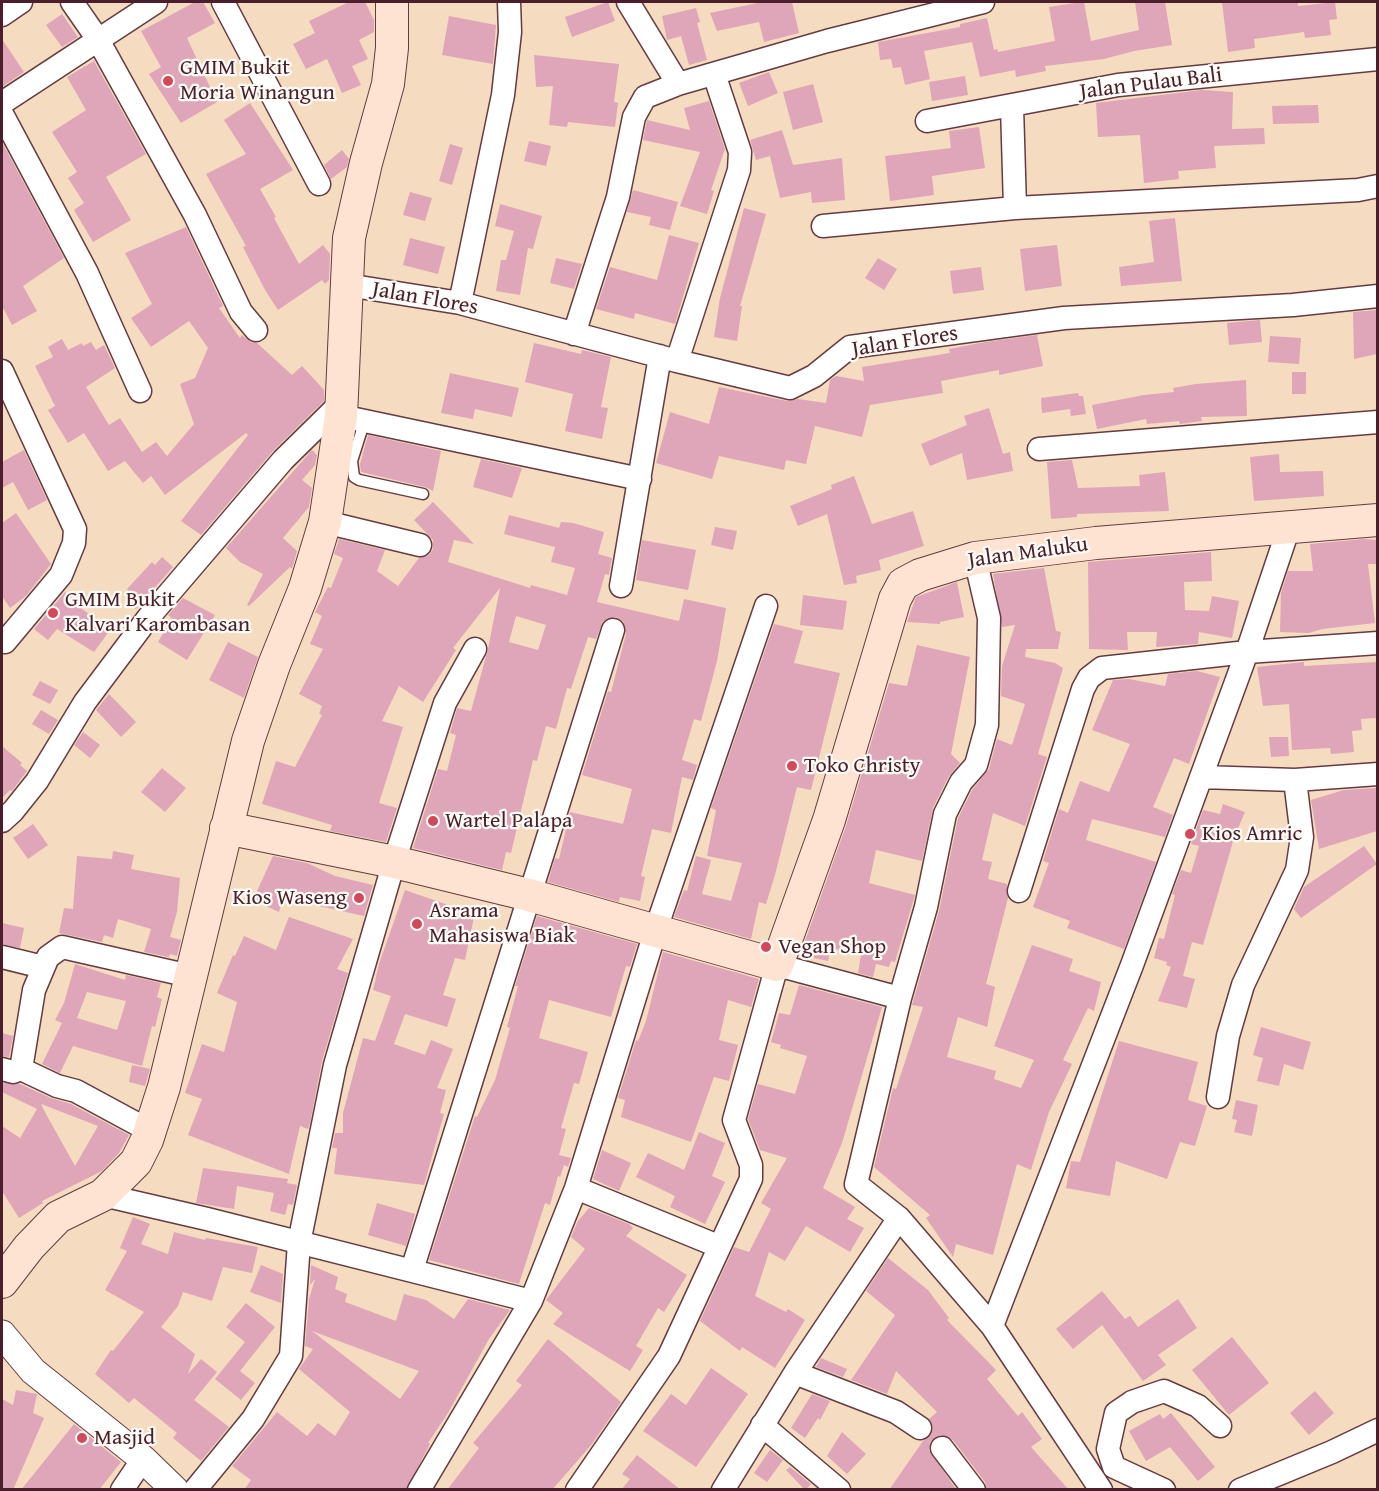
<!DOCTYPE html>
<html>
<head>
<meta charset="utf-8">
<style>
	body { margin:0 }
	#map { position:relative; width:1379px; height:1491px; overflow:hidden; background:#f5dbbf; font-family:"Gentium Book Plus",serif }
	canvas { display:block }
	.frame { position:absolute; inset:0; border:3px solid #4a1f2b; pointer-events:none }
</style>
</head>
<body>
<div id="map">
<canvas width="1379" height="1491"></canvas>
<div class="frame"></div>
</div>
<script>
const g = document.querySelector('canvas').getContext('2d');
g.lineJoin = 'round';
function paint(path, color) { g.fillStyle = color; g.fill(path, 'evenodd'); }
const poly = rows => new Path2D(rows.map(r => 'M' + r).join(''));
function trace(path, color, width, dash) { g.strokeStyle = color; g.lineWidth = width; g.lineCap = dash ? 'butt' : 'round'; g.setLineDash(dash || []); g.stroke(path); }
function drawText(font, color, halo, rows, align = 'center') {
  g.font = font + ' "Gentium Book Plus",serif'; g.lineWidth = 4.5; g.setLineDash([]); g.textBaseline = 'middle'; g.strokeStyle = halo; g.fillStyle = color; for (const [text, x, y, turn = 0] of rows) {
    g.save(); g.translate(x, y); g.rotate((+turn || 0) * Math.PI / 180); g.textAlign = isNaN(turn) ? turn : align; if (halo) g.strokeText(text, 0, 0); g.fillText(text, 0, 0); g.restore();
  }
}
const building = poly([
	[195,2,203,2,215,23,187,38,217,102,181,123,149,74,161,67,141,31],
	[349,2,365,2,374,20,374,32,359,40,368,59,352,66,361,85,342,93,327,59,306,69,293,44,315,33,309,21],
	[608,2,615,21,572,37,565,17],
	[762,2,792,2,799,33,764,42,759,22,717,31,710,13],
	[1081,2,1084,2,1091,41,1139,30,1135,2,1165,2,1172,45,1134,51,1104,59,1045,66,1046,71,1016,77,1015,70,980,77,972,42,924,51,930,79,905,85,901,67,893,68,891,59,880,60,878,42,960,27,960,24,987,18,994,50,997,49,998,52,1055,41,1049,7],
	[1222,2,1298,2,1298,6,1335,2,1337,19,1329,20,1331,35,1305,38,1304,32,1254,39,1255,48,1228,52],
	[696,8,700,22,697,23,707,60,689,65,681,36,667,40,662,16],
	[62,14,78,37,62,47,46,25],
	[449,16,496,25,493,64,442,55],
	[2,39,24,72,2,87],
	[534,55,619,64,614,102,618,103,615,127,568,122,567,127,549,125,553,86,536,87],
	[94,61,146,154,106,177,131,220,93,242,74,210,84,203,68,178,77,172,52,132,86,110,67,77],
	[769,72,778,93,748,106,739,83],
	[965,76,968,95,932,101,929,82],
	[813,84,823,122,793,130,783,92],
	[1202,90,1233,92,1232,129,1264,128,1265,144,1214,146,1216,168,1178,171,1179,179,1144,183,1140,135,1098,137,1096,103],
	[709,101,725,149,711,190,714,191,707,214,680,206,700,152,643,140,647,120,690,130,684,108],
	[250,103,293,170,260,189,276,217,274,218,299,264,323,245,330,254,329,280,325,284,322,280,278,310,265,290,243,247,246,246,206,174,246,154,224,120],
	[1318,105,1319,123,1273,124,1272,106],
	[979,127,985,168,932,176,934,195,890,201,885,156,951,148,949,131],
	[782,130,793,165,842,158,845,200,812,203,811,192,780,198,770,156,756,160,750,140],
	[529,141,551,146,546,166,524,161],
	[2,142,64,258,23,286,37,311,12,325,2,306],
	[450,144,463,148,452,185,439,181],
	[342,150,349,159,347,167,331,179,324,165],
	[633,190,678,202,670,230,649,225,651,217,627,212],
	[410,192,432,198,425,221,403,215],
	[500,204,542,216,533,249,528,248,520,295,496,291,501,260,506,260,514,231,495,226],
	[744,208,766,214,740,306,742,306,737,341,714,337,720,298],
	[1175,218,1182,281,1121,286,1119,267,1154,262,1149,221],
	[186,227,223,306,219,308,240,338,242,335,251,342,257,343,292,375,302,366,324,390,324,401,273,451,201,535,181,521,248,435,246,433,165,495,151,476,143,483,125,461,108,471,84,433,68,443,48,410,55,406,35,366,53,357,48,347,62,339,68,350,82,343,83,346,91,342,96,350,104,345,115,368,86,387,109,425,120,418,142,452,156,442,167,456,194,424,180,384,195,378,208,348,189,321,151,347,131,318,152,304,125,253],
	[669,235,699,243,675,324,635,313,634,319,596,309,610,267,657,280],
	[410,238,445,247,438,274,403,265],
	[1057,245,1062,286,1025,291,1020,249],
	[556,258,582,264,574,289,550,283],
	[878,258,897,269,884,290,865,278],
	[981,267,984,290,953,294,950,271],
	[1377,310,1377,354,1354,359,1353,312],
	[1260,320,1262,342,1229,345,1227,323],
	[1037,335,1043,366,999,375,999,370,941,381,943,393,870,405,862,437,815,426,806,464,786,460,784,470,719,456,712,479,656,463,670,412,709,424,719,387,787,401,798,399,826,403,830,380,836,376,864,381,862,367,950,353,949,349,985,342],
	[1270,336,1301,338,1299,364,1268,362],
	[534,343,581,354,582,350,611,357,601,407,608,408,602,439,565,431,573,394,525,382],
	[1292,372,1306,372,1306,394,1292,394],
	[450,373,519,388,512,417,475,409,473,419,441,413],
	[1246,380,1247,416,1201,417,1202,421,1180,424,1179,421,1147,424,1146,419,1097,429,1092,405,1144,395,1174,392,1173,388,1196,384],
	[1078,393,1079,396,1083,396,1086,414,1071,416,1070,409,1042,413,1041,398],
	[989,408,1003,454,1010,452,1013,471,967,480,962,453,930,466,921,444,967,425,964,416],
	[368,435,441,451,433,491,425,487,361,472,360,464],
	[24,450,47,500,28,510,13,482,2,488,2,462],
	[312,450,317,455,315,465,302,480,312,488,309,507,283,538,297,551,292,569,290,567,249,606,247,605,263,574,240,562,226,548],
	[1279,454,1280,472,1323,471,1324,496,1254,501,1250,457],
	[481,459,522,468,512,498,473,487],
	[1072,460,1078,488,1140,486,1139,475,1165,472,1169,511,1077,514,1077,517,1051,519,1047,462],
	[854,476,872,524,913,511,924,546,879,560,881,570,856,576,857,583,844,585,827,514,798,526,790,506,832,489,831,485],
	[433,502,474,544,454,540,448,562,530,588,531,585,567,595,575,568,551,562,555,547,504,534,509,515,559,528,561,522,573,523,604,532,598,554,612,558,609,575,605,574,597,602,679,621,684,599,726,608,717,661,701,721,694,719,682,760,697,765,693,780,682,777,671,833,652,829,641,876,645,877,640,901,620,897,619,902,548,882,555,858,559,859,570,812,623,824,632,789,582,775,608,691,611,692,626,634,623,621,616,617,603,621,596,639,588,637,571,689,567,688,556,729,546,726,537,761,533,760,511,853,506,852,502,870,413,848,438,769,447,771,456,735,450,733,457,708,471,711,488,649,500,588,453,648,456,650,423,702,399,686,382,721,403,727,379,803,397,808,386,842,330,831,332,825,262,804,276,761,295,767,322,715,319,714,322,706,299,694,323,649,310,644,322,616,315,612,328,587,331,588,343,558,334,554,339,539,385,550,377,571,398,586,419,558,429,555,433,549,433,540,414,520],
	[516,616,546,625,538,650,509,642],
	[16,513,51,564,26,596,10,608,2,596,2,523],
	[715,527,737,531,733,550,711,545],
	[1364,539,1377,540,1377,564,1368,564,1375,623,1322,629,1309,633,1280,632,1281,593,1288,571,1313,571,1310,544],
	[642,540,696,550,688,590,636,580],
	[1211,552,1212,581,1184,582,1185,610,1209,611,1212,596,1239,601,1232,638,1199,632,1198,644,1156,647,1157,632,1127,632,1128,650,1089,649,1088,562],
	[162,557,173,567,136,609,125,598,130,593,127,589,152,562,155,565],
	[1044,568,1056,631,1061,632,1058,649,1026,649,1025,657,1055,663,1063,668,1038,754,1047,757,1025,826,993,813,982,860,992,862,988,879,1007,884,1008,898,986,984,995,987,987,1027,958,1017,947,1057,996,1071,994,1079,1021,1088,1034,1060,994,1046,1032,945,1073,959,1069,971,1101,982,1094,1011,1088,1008,1063,1060,1072,1064,1049,1112,1031,1170,1017,1164,993,1255,956,1244,953,1257,926,1218,930,1215,874,1167,893,1088,896,1089,923,1007,912,1005,939,911,958,818,972,790,989,769,997,739,1012,745,1025,704,1001,696,1002,666,1015,625,1002,627,993,574],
	[957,582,964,617,940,622,940,624,907,622,916,597],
	[65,592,78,603,77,605,110,630,94,652,57,629,48,640,34,629],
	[803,595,847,601,843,630,800,625],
	[183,598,215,615,187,660,158,642,172,618,168,615],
	[774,624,803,631,794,663,840,673,811,790,797,787,775,875,766,904,759,902,751,939,674,917,684,890,687,891,696,856,711,860,702,894,731,901,742,863,707,856,716,810,711,808],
	[228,642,258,657,244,698,209,680],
	[917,645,970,657,951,754,960,763,949,776,933,808,922,861,876,850,869,883,915,895,895,962,891,961,889,967,876,964,873,977,858,973,861,955,831,948,828,961,800,955,846,826,889,683,907,686],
	[1304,662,1304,666,1377,662,1377,718,1361,719,1362,730,1352,731,1354,752,1331,754,1330,748,1292,750,1289,704,1263,706,1257,667],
	[1197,671,1220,677,1189,764,1174,758,1153,807,1173,815,1165,837,1092,819,1086,840,1156,862,1124,949,1067,928,1070,921,1033,907,1049,863,1043,861,1059,809,1068,813,1080,781,1109,792,1130,744,1092,730,1113,680,1129,679,1165,686,1168,674],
	[40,681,58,690,50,704,32,695],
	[109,694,136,722,121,737,96,710],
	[41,710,58,720,49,734,32,724],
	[83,732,100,745,90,758,74,745],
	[1269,737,1288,737,1289,756,1271,757],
	[2,746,22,763,20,765,27,771,12,791,10,790,2,798],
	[162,768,186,788,165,812,141,792],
	[1377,788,1377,831,1319,849,1311,800,1344,790],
	[1223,804,1245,812,1234,838,1203,945,1192,942,1183,976,1195,979,1187,1008,1158,1001,1171,967,1166,965,1167,962,1154,958,1159,938,1164,939,1175,895,1172,894,1181,870,1191,873,1199,846,1191,844,1203,810,1220,814],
	[33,824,48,845,28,859,13,838],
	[1364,846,1377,864,1301,918,1294,909,1304,887],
	[113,851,134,855,131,869,180,878,177,912,170,937,181,940,177,956,170,954,169,957,144,952,151,929,118,919,113,938,104,935,102,942,59,933,64,908,73,909,77,856,112,859],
	[273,856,307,863,335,876,373,885,364,916,283,898,279,912,253,900],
	[405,890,448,905,445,911,474,917,465,960,455,958,443,995,456,999,447,1027,405,1014,394,1044,425,1055,431,1040,453,1049,437,1088,446,1090,440,1113,444,1114,424,1185,334,1174,337,1148,332,1148,335,1133,343,1133,343,1113,363,1038,375,1041,391,996,373,990,379,964],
	[537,916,637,944,630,967,626,966,611,1017,549,1000,539,1038,588,1052,579,1084,574,1083,561,1128,566,1129,559,1155,571,1158,568,1167,564,1165,560,1177,558,1176,550,1205,545,1203,519,1284,429,1260,475,1116,477,1117,495,1080,510,1028,507,1027,518,986,515,986],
	[289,917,353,939,337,969,348,973,322,1061,310,1123,308,1129,300,1126,289,1174,188,1135,202,1099,185,1093,202,1044,224,1052,237,1002,217,993,233,955,235,956,244,936,276,950],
	[2,923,24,928,20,948,2,944],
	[663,952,759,979,751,1007,728,1000,719,1040,738,1045,729,1081,714,1077,691,1142,621,1117,625,1100,618,1098,636,1040,638,1041,646,1021],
	[75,964,125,980,126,975,161,983,157,997,162,999,155,1027,152,1026,142,1066,73,1046,60,1073,42,1064,62,1023,55,1020,64,1003],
	[87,992,126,1001,117,1030,77,1018],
	[799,985,882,1007,842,1143,823,1188,855,1207,847,1219,864,1228,850,1252,806,1226,785,1261,769,1252,755,1296,786,1312,788,1309,805,1320,775,1368,742,1347,740,1351,700,1321,734,1247,749,1252,771,1209,761,1203,787,1158,760,1150,748,1119,758,1084,795,1094,807,1056,780,1048,781,1045,771,1042,779,1013,790,1015],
	[1261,1027,1311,1042,1303,1070,1284,1064,1279,1086,1257,1081,1263,1058,1253,1055],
	[2,1033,13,1036,9,1057,2,1056],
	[1119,1041,1198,1062,1188,1100,1207,1106,1195,1146,1180,1142,1167,1179,1116,1161,1110,1196,1066,1188,1071,1161,1080,1162],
	[132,1065,150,1069,145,1086,129,1082],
	[2,1083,20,1084,51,1098,71,1104,129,1135,119,1153,102,1171,42,1201,43,1203,19,1218,2,1191,2,1126,20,1138,37,1109,2,1092],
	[41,1104,98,1126,75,1166,46,1114],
	[1236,1100,1258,1105,1252,1136,1234,1132,1237,1120,1232,1119],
	[699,1132,725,1143,712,1176,725,1182,705,1224,670,1207,675,1196,636,1177,648,1153,684,1170],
	[602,1150,631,1163,619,1191,593,1179],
	[203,1168,288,1179,287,1183,297,1185,293,1205,288,1204,285,1215,270,1211,274,1193,237,1186,234,1209,196,1203],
	[377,1203,415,1214,406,1246,368,1235],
	[589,1208,629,1224,633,1228,626,1236,687,1275,664,1312,658,1308,636,1346,643,1350,630,1371,553,1324,563,1313,546,1300,585,1249,571,1237,578,1221],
	[133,1217,150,1224,141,1244,168,1254,174,1232,205,1240,206,1238,258,1247,252,1273,223,1267,212,1301,183,1292,178,1306,161,1327,195,1354,188,1374,201,1359,217,1372,194,1400,229,1427,201,1461,173,1438,177,1433,134,1398,129,1403,95,1374,111,1350,113,1351,144,1312,105,1290,127,1251,120,1248],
	[888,1258,928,1290,949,1318,947,1320,996,1370,987,1379,1018,1416,1022,1412,1042,1439,1031,1447,1069,1490,987,1490,985,1482,953,1440,941,1435,930,1442,929,1450,956,1489,889,1490,923,1441,931,1435,933,1428,929,1419,937,1412,896,1371,887,1394,851,1380,895,1315,866,1291],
	[261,1265,283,1274,281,1303,250,1292],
	[311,1265,338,1277,335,1289,347,1294,345,1302,396,1321,404,1294,426,1300,454,1319,468,1299,510,1310,489,1339,448,1413,428,1443,430,1444,406,1490,244,1490,251,1480,232,1466,277,1412,307,1436,318,1423,335,1436,350,1412,299,1369,313,1349,305,1346,309,1299,315,1279,310,1285],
	[312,1331,419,1371,400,1399],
	[1102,1291,1125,1319,1130,1316,1138,1327,1178,1299,1197,1328,1158,1355,1166,1365,1143,1381,1102,1325,1073,1349,1056,1329],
	[246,1303,275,1327,240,1371,255,1383,241,1400,215,1379,245,1342,226,1327],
	[1232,1337,1269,1383,1229,1415,1192,1370],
	[548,1339,621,1402,592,1444,552,1490,447,1490,479,1448,473,1443,522,1385,516,1381],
	[821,1358,847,1369,843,1377,816,1367],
	[711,1368,748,1394,696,1467,643,1431,671,1394,686,1405],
	[16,1390,37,1394,33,1413,44,1418,13,1490,2,1490,2,1399,13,1405],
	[1315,1391,1334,1413,1309,1435,1290,1413],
	[812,1394,830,1401,820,1420,818,1418,805,1438,791,1428],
	[1171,1413,1215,1467,1198,1481,1170,1447,1146,1461,1129,1431,1160,1414,1163,1419],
	[74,1424,121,1462,99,1490,21,1490],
	[842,1432,866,1454,847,1474,827,1456],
	[770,1450,783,1460,767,1482,754,1473],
	[637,1455,681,1490,621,1490,630,1479,622,1474],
	[790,1467,811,1484,805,1490,786,1470]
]);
const service = poly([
	[365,420,352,461,354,477,359,480,423,494]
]);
const minor = poly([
	[72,2,97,38,195,215,241,312,256,330],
	[223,2,319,184],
	[628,2,678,84],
	[2,15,21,2],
	[2,103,156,2],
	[1012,106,1015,208],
	[2,114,87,273,140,391],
	[927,121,1118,85,1378,59],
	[823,226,1015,208,1358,190,1378,186],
	[347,285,460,303,677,361,790,388,814,376,850,347,1064,318,1293,305,1378,296],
	[460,303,503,95,510,32,509,2],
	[574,334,618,197,634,117,645,97,678,84,827,41,983,2],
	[677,361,739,170,740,152,714,74],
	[2,371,75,529,74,543,61,575,5,642,2,638],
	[341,416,640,479],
	[1039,449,1378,422],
	[325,522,420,545],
	[975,558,989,618,987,725,976,765,961,782,945,814,926,907,900,998,856,1184,899,1218,992,1326,1101,1490],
	[621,586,660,356],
	[1201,777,1295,780,1378,774],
	[2,821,13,811,37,781,85,702,148,618,283,460,342,402],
	[1019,891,1083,689,1089,678,1102,668,1247,652,1378,643],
	[2,957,43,967],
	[2,1069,13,1072,21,1069,34,990,48,957,62,947,190,976],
	[21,1069,57,1086,76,1091,150,1131],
	[1218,1097,1228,1036,1243,985,1297,870,1302,837,1295,780],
	[576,1188,718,1246],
	[103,1195,207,1219,531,1301],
	[412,1270,613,630],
	[992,1326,1132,965,1247,652,1289,527],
	[795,1373,896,1412,920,1428],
	[762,1425,839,1490],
	[942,1448,974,1490],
	[122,1490,143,1459],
	[195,1490,253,1419,291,1356,299,1243,335,1065,394,862,445,703,475,649],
	[419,1490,531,1301,576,1188,656,929,766,606],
	[577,1490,669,1356,751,1179,751,1165,734,1120,777,965,900,998],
	[723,1490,795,1373,899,1218],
	[1164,1490,1114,1467,1108,1449,1116,1413,1132,1402,1164,1391,1198,1406,1220,1426],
	[1240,1490,1332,1452,1378,1430]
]);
const tertiary = poly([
	[2,1334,33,1371,143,1459,175,1490]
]);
const secondary = poly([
	[226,828,394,862,529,895,777,965,829,820,895,599,903,584,920,575,975,558,1096,543,1378,520],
	[2,1282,29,1247,58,1217,103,1195,136,1162,147,1140,164,1087,248,741,274,665,305,588,325,522,341,416,349,238,366,163,388,84,392,48,392,2]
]);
const markers = [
	[168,81,6,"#d1495b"],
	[53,613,6,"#d1495b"],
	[792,766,6,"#d1495b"],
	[433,821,6,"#d1495b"],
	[1190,834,6,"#d1495b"],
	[359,898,6,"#d1495b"],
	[417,924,6,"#d1495b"],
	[766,947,6,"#d1495b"],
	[82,1438,6,"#d1495b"]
];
const poiNames = [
	["GMIM Bukit",180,68],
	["Moria Winangun",180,93],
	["GMIM Bukit",65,600],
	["Kalvari Karombasan",65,625],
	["Toko Christy",804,766],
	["Wartel Palapa",445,821],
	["Kios Amric",1202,834],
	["Kios Waseng",347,898,"right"],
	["Asrama",429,911],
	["Mahasiswa Biak",429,936],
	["Vegan Shop",778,947],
	["Masjid",94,1438]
];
const streetNames = [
	["Jalan Pulau Bali",1151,84,-7],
	["Jalan Flores",425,299,10],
	["Jalan Flores",905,342,-9],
	["Jalan Maluku",1028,553,-8]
];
paint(building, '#dfa6b9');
trace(service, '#643b41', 13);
trace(minor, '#643b41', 25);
trace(tertiary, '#643b41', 29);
trace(secondary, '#643b41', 34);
trace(service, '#fff', 10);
trace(minor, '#fff', 22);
trace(tertiary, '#fff', 27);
trace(secondary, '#fee3d2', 32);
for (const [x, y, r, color] of markers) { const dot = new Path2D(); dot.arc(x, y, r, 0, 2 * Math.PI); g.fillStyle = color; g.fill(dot); trace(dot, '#fdfcf7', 2); }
drawText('22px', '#4a1f2b', '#fdfcf7', poiNames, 'left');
drawText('22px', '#4a1f2b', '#fdfcf7', streetNames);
</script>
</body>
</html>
